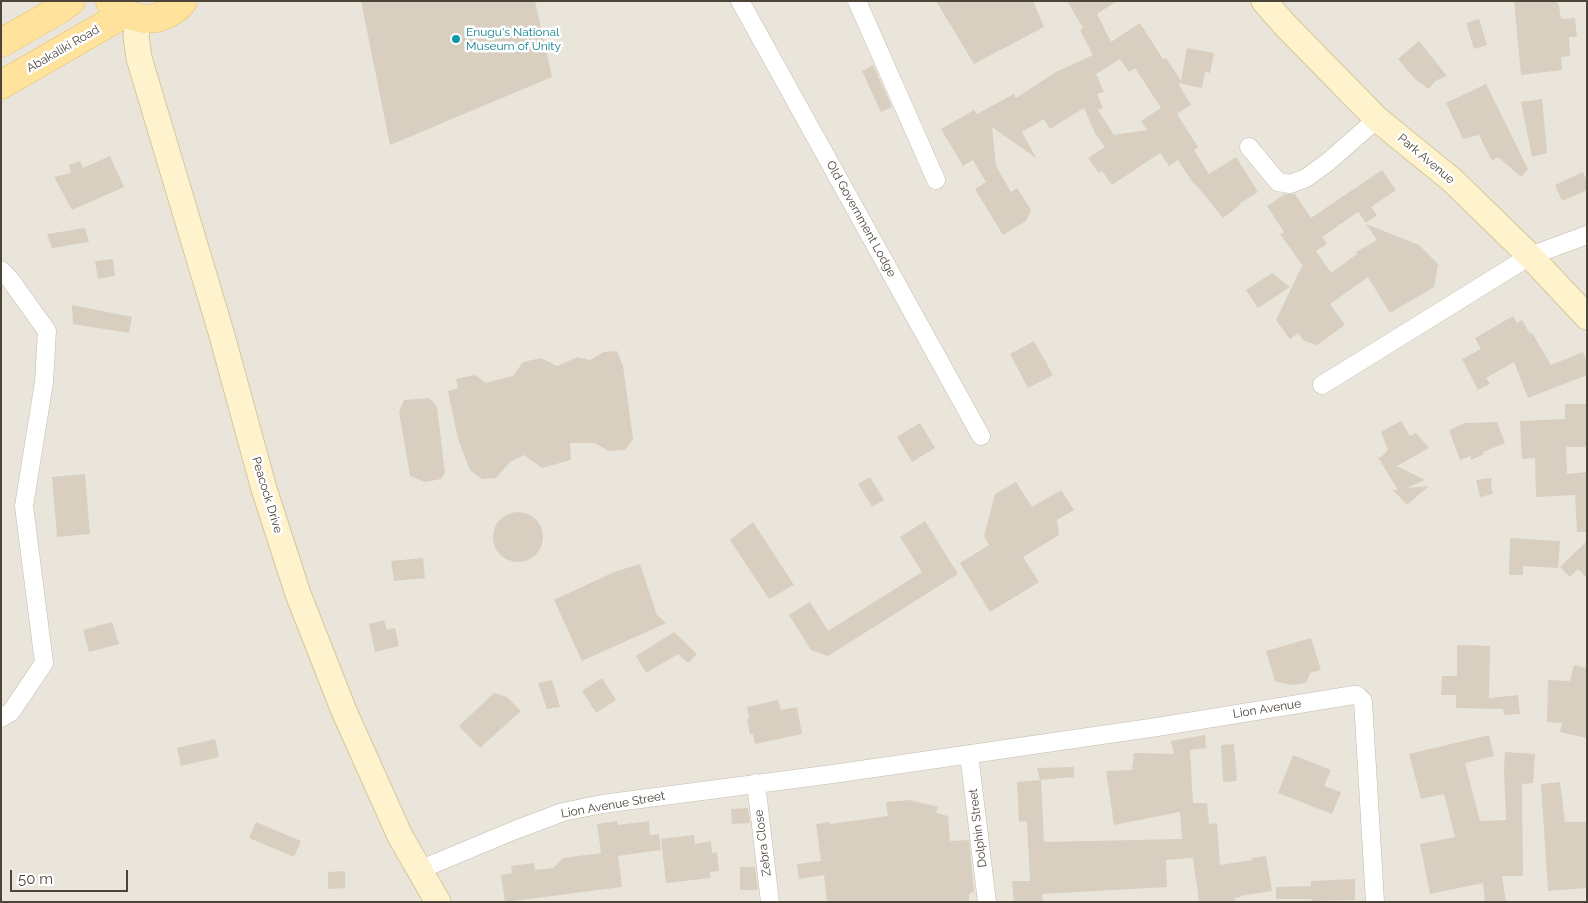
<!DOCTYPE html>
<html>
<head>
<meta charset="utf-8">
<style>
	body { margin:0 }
	#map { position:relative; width:1588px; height:903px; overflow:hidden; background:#f6f3ec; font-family:Raleway,sans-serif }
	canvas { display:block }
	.frame { position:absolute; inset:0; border:2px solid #4b4439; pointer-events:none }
	.scale { position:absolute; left:10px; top:870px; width:118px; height:22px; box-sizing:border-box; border:2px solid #4b4439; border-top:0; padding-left:6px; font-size:15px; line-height:18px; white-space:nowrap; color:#4b4439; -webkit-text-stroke:4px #fff; paint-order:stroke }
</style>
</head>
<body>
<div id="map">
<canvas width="1588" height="903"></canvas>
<div class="frame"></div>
<div class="scale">50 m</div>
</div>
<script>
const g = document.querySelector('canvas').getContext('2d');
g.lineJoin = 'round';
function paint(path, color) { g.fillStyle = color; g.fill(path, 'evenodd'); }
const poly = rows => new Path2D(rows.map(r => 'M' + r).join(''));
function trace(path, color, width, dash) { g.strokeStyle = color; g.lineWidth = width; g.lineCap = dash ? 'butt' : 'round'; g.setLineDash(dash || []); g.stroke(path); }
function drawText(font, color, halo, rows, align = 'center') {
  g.font = font + ' Raleway,sans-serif'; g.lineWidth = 5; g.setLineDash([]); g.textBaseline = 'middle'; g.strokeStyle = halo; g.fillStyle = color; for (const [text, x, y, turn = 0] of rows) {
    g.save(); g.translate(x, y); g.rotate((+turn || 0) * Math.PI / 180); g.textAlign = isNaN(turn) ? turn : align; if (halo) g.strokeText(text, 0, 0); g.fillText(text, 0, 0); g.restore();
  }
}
const residential = poly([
	[1,1,1587,1,1587,902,1,902]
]);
const building = poly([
	[361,1,535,1,552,77,390,145],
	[936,1,1033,1,1044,27,974,64],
	[1067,1,1117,1,1097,14,1111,42,1140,23,1163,59,1166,58,1181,81,1187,48,1214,53,1210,73,1205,72,1202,88,1178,83,1191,105,1177,114,1198,147,1194,150,1209,174,1236,157,1258,192,1239,204,1240,205,1223,218,1197,186,1193,183,1178,160,1169,166,1160,153,1112,185,1102,171,1099,173,1088,158,1105,147,1095,133,1084,108,1050,129,1044,119,1022,132,1036,158,992,127,996,166,1011,192,1017,188,1031,210,1026,221,1003,235,975,189,986,182,973,160,963,166,941,129,974,110,977,114,1014,94,1016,98,1056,72,1093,55,1080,30,1083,28],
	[1120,59,1129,72,1135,68,1161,108,1141,121,1147,130,1114,135,1098,110,1103,108,1097,94,1104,92,1096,74],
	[1514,1,1556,1,1559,6,1561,19,1575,18,1577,37,1569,37,1570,56,1561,57,1562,70,1521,75],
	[1479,19,1487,45,1474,49,1466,23],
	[1419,41,1447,76,1435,81,1429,89,1415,79,1398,59],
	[873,65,892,107,881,112,862,71],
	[1486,84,1528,169,1521,177,1498,157,1492,161,1479,135,1463,139,1446,103],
	[1542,99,1547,153,1532,157,1521,102],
	[110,156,124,187,72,210,54,177,71,173,69,165,80,161,83,168],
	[1382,170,1396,190,1371,207,1377,215,1366,223,1358,212,1322,237,1327,244,1316,251,1331,273,1357,254,1356,252,1377,240,1366,224,1419,245,1438,264,1434,287,1390,313,1368,277,1330,304,1345,325,1317,345,1304,341,1298,333,1290,339,1276,320,1301,268,1303,266,1280,234,1284,232,1267,206,1285,194,1295,194,1311,218],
	[1583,172,1587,182,1587,190,1562,201,1555,185],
	[85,228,89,242,52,248,47,234],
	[113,259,115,276,98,279,95,261],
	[1272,273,1290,287,1258,308,1246,290],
	[72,305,132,317,129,333,73,324],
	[1513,316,1517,323,1522,320,1530,334,1532,333,1551,365,1583,352,1587,362,1587,375,1528,398,1514,362,1486,378,1490,384,1478,390,1462,359,1481,349,1475,338],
	[1034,341,1053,375,1028,388,1010,354],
	[617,351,623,366,633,439,625,450,608,451,595,443,570,443,571,460,542,468,524,455,510,462,496,478,482,479,470,470,458,439,448,391,458,388,456,379,475,375,486,383,513,376,523,362,541,358,557,366,578,357,590,360,604,352],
	[429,398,437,407,445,473,441,479,425,482,410,476,399,412,404,400],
	[1565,404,1587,404,1587,447,1566,447,1567,474,1587,472,1587,532,1577,532,1575,495,1536,497,1535,458,1522,459,1520,421,1565,419],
	[1401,421,1410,436,1416,433,1429,448,1397,466,1425,480,1406,488,1429,486,1407,505,1393,490,1398,490,1377,456,1380,458,1388,450,1381,432],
	[1497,422,1505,443,1483,452,1484,454,1471,460,1471,456,1460,460,1449,430,1465,423],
	[920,423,935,448,912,462,897,437],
	[85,474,90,534,57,537,52,477],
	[870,477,884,500,872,507,858,484],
	[1492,478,1491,486,1493,494,1480,497,1476,480],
	[1016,482,1032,507,1061,490,1074,510,1057,520,1059,535,1023,557,1039,582,990,612,960,563,989,545,984,536,995,494],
	'493 537a25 25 0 1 1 50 0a25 25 0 1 1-50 0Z',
	[925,521,958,574,828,656,811,650,789,615,810,602,828,631,922,572,900,537],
	[753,522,794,585,769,599,730,540],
	[1510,538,1560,541,1558,568,1523,566,1523,575,1509,575],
	[1587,541,1587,578,1578,569,1570,577,1560,567],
	[423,558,425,578,394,581,391,561],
	[640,564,657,615,666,623,582,661,554,600,614,572],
	[384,620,387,630,395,628,399,646,375,652,369,624],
	[112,622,119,644,89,652,83,630],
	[674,632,697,654,688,663,678,654,646,673,636,656],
	[1311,638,1321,670,1310,673,1306,683,1291,685,1275,681,1266,651],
	[1457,645,1490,646,1489,698,1518,695,1520,714,1504,715,1503,709,1456,708,1456,695,1441,695,1442,676,1457,676],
	[1574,665,1587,668,1587,738,1560,732,1562,723,1547,722,1548,680,1570,681],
	[602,678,616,700,596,713,582,691],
	[552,680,560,707,547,709,538,683],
	[494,693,507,697,521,711,480,748,459,726],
	[778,700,781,710,797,707,802,734,755,744,753,734,750,735,747,719,749,718,747,707],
	[1205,735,1206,748,1190,750,1193,803,1207,803,1209,824,1217,823,1220,865,1252,860,1251,858,1266,856,1272,891,1240,896,1241,897,1235,898,1236,902,1199,902,1193,858,1166,860,1167,887,1042,894,1043,902,1014,902,1012,881,1030,881,1027,821,1019,822,1017,782,1041,780,1044,842,1182,839,1180,812,1114,825,1106,771,1132,770,1134,753,1174,754,1171,741],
	[1489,735,1494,756,1465,763,1480,821,1506,820,1504,768,1505,752,1535,754,1533,783,1522,784,1523,876,1502,876,1506,902,1485,902,1483,883,1430,894,1420,844,1455,837,1444,794,1421,799,1409,754],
	[215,739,219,757,181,766,177,748],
	[1234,744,1237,781,1223,782,1221,745],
	[1293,755,1331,770,1324,786,1341,792,1332,814,1278,793],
	[1074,767,1074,777,1040,780,1037,768],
	[1560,782,1565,822,1587,822,1587,888,1548,891,1541,784],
	[910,800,938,807,936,813,948,816,950,841,969,840,974,891,969,894,969,902,827,902,824,875,799,879,797,864,821,861,816,824,830,822,830,824,888,816,886,802],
	[748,808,750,823,732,824,731,809],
	[617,821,618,825,649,821,650,835,659,834,661,850,618,856,622,887,505,902,501,875,512,873,511,866,534,863,535,870,553,868,563,858,601,853,597,824],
	[256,822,301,841,294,857,249,838],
	[694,835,695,844,711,841,712,853,717,852,719,871,710,872,711,878,666,883,661,839],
	[740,867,755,867,758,890,740,890],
	[345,871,345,888,328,889,328,872],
	[1355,879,1355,900,1312,901,1311,899,1276,899,1276,887,1311,886,1311,881]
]);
const street = poly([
	[740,1,981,436],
	[857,1,936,180],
	[1249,147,1278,182,1290,184,1306,178,1328,162,1377,119],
	[1,270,9,278,47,331,44,382,24,506,44,663,11,712,1,718],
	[1322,385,1530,256,1587,235],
	[969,754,987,902],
	[756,783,770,902],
	[419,870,515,830,563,812,602,804,833,774,1157,727,1354,695,1357,695,1363,701,1375,902]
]);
const secondary = poly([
	[1264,1,1285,25,1377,119,1452,180,1530,256,1587,317],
	[139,18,136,36,139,58,221,332,264,489,298,594,344,711,400,836,438,902]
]);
const primary = poly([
	[110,2,124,14,144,19,156,18,167,14,177,8,183,1],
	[1,43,60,9,71,1],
	[1,85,124,14]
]);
const markers = [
	[456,39,5,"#0f9aa8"]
];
const cultureNames = [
	["Enugu's National",466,32],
	["Museum of Unity",466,46]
];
const streetNames = [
	["Abakaliki Road",63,49,-30],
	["Park Avenue",1426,159,40],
	["Old Government Lodge",861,219,61],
	["Peacock Drive",267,495,73],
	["Lion Avenue",1267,709,-9],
	["Lion Avenue Street",613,805,-10],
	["Dolphin Street",978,828,-97],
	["Zebra Close",763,843,-97]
];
paint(residential, '#eae5da');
paint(building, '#d8cfc1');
trace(street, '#c2bbae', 19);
trace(secondary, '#d6c79b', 27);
trace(primary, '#e6c16a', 29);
trace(street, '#fff', 18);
trace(secondary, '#fff3cd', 25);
trace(primary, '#ffe39c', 28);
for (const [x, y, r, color] of markers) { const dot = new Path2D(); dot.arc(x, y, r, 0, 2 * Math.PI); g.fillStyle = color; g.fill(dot); trace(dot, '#fff', 2); }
drawText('12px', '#0d838f', '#fff', cultureNames, 'left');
drawText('12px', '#4b4439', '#fff', streetNames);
</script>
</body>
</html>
